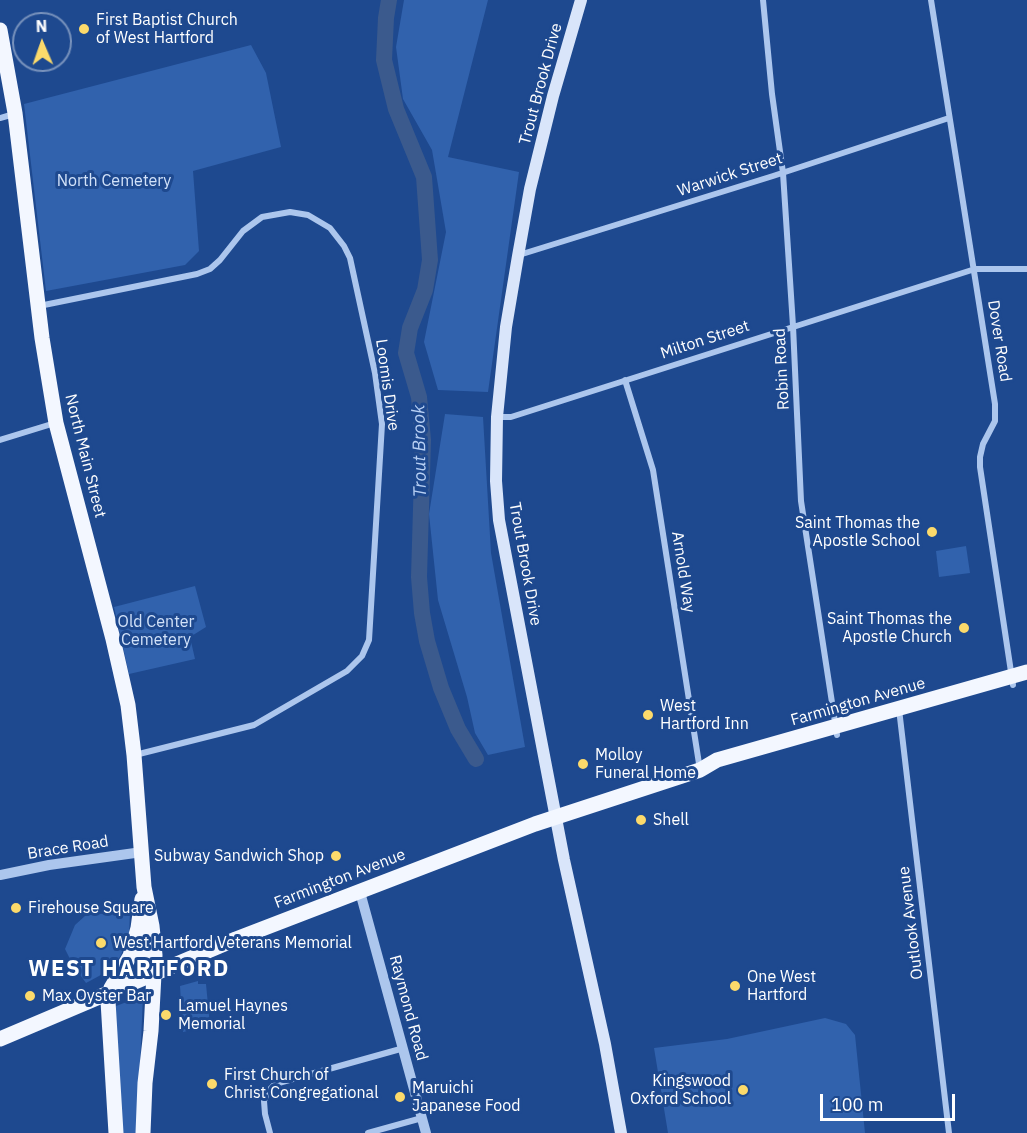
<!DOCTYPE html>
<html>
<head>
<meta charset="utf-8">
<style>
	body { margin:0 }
	#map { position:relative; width:1027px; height:1133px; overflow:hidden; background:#1e498f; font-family:"IBM Plex Sans",sans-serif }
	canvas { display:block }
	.north { position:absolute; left:12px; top:12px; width:60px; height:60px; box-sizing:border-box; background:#1e498f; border:2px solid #7892bc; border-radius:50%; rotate:358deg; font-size:16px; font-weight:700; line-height:24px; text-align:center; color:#fff }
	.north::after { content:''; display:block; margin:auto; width:21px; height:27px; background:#fcda6b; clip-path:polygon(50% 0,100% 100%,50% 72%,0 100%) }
	.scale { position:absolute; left:820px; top:1094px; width:135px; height:27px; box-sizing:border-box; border:3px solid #fff; border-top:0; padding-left:8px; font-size:18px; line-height:21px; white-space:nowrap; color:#fff; -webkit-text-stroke:4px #1e498f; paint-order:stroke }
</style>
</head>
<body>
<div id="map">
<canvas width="1027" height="1133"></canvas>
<div class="north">N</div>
<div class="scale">100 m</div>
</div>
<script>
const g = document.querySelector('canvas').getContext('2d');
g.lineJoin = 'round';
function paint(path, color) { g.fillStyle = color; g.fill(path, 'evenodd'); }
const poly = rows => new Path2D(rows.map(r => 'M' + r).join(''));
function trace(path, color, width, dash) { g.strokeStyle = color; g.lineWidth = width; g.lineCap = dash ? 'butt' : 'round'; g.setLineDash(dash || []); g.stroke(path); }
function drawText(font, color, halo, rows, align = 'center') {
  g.font = font + ' "IBM Plex Sans",sans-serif'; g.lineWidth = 6; g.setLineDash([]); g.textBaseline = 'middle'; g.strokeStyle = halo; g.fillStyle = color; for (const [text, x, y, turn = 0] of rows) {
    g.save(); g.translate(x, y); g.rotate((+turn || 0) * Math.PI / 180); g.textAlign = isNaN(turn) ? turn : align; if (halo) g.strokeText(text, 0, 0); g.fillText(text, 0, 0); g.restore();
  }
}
const green = poly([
	[404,0,488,0,448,157,519,172,488,392,438,390,424,342,446,232,432,150,403,99,396,47],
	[251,45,266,73,281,147,193,171,199,251,185,265,46,291,24,104],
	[445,414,483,417,491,553,525,747,488,755,475,733,467,697,438,600,429,514],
	[966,546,970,573,939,577,936,551],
	[195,586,206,627,190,637,195,659,129,674,114,607],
	[130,913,129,934,121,955,113,967,99,976,86,983,73,965,65,949,75,925,85,916,94,914],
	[198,981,198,984,206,984,210,1026,183,1032,180,986],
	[143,996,137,1133,122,1133,114,1011,116,1006],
	[825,1018,846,1024,855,1035,865,1133,668,1133,654,1048,727,1039]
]);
const river = poly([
	[389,0,386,18,384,60,396,109,424,177,430,260,425,290,410,328,406,353,419,397,423,440,419,577,422,613,427,641,441,688,458,729,476,759]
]);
const minor = poly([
	[763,0,772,94,783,173,793,326,801,501,837,735],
	[931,0,995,404,995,421,983,444,980,457,980,467,1013,685],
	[0,118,14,114],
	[519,255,773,176,949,118],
	[39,306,197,274,210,269,220,260,243,231,262,217,290,212,308,215,330,228,344,246,350,258,375,373,382,424,369,640,362,656,347,671,254,725,135,755],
	[625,380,653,470,700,770],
	[497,417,511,417,975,269,1027,269],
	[0,440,55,423],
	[899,709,949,1133],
	[270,1133,265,1114,264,1101,268,1091,275,1084,404,1048],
	[368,1133,422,1118]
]);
const tertiary = poly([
	[0,875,49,865,142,852],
	[360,892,426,1133]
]);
const secondary = poly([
	[581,0,553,96,530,189,518,256,506,327,497,417,496,481,499,520,541,740,564,860,605,1044,621,1133]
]);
const primary = poly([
	[0,30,15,113,42,338,56,423,113,639,128,705,134,755,144,887,152,926,155,955,151,1031,145,1083,143,1133],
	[145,928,142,959,147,968,155,972],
	[0,1039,236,939,535,824,700,770,717,760,1027,672],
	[116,1133,108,1001,111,988,130,956,138,928,142,899]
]);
const markers = [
	[84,29,6,"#fcda6b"],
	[932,532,6,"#fcda6b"],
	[964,628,6,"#fcda6b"],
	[648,715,6,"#fcda6b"],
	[583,764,6,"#fcda6b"],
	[641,820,6,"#fcda6b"],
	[336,856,6,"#fcda6b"],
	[16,908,6,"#fcda6b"],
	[101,943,6,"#fcda6b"],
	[735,986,6,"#fcda6b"],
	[30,996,6,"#fcda6b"],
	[166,1015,6,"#fcda6b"],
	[212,1084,6,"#fcda6b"],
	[743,1090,6,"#fcda6b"],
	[400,1097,6,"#fcda6b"]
];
const poiNames = [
	["First Baptist Church",96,20],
	["of West Hartford",96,38],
	["Saint Thomas the",920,523,"right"],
	["Apostle School",920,541,"right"],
	["Saint Thomas the",952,619,"right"],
	["Apostle Church",952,637,"right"],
	["West",660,706],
	["Hartford Inn",660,724],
	["Molloy",595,755],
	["Funeral Home",595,773],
	["Shell",653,820],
	["Subway Sandwich Shop",324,856,"right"],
	["Firehouse Square",28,908],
	["West Hartford Veterans Memorial",113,943],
	["One West",747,977],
	["Hartford",747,995],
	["Max Oyster Bar",42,996],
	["Lamuel Haynes",178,1006],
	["Memorial",178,1024],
	["First Church of",224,1075],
	["Christ Congregational",224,1093],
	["Kingswood",731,1081,"right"],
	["Oxford School",731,1099,"right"],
	["Maruichi",412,1088],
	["Japanese Food",412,1106]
];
const streetNames = [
	["Trout Brook Drive",541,84,-75],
	["Warwick Street",730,175,-18],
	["Milton Street",705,340,-18],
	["Dover Road",999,341,81],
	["Robin Road",782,369,-93],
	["Loomis Drive",387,385,82],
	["North Main Street",85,456,76],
	["Trout Brook Drive",525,564,80],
	["Arnold Way",683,572,81],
	["Farmington Avenue",858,702,-16],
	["Brace Road",68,848,-9],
	["Farmington Avenue",340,879,-21],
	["Outlook Avenue",911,923,-97],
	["Raymond Road",408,1008,75]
];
const parkNames = [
	["North Cemetery",114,181],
	["Old Center",156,622],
	["Cemetery",156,640]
];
const waterNames = [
	["Trout Brook",420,451,-91]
];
const districtNames = [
	["WEST HARTFORD",129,970]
];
paint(green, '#3162ad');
trace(river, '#3b5a8d', 16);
trace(minor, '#acc6ed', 6);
trace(tertiary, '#acc6ed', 10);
trace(secondary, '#d9e5fa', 12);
trace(primary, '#f3f7ff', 15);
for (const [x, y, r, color] of markers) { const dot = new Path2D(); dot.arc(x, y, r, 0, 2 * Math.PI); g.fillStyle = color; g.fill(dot); trace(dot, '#1e498f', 2); }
drawText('16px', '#fff', '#1e498f', poiNames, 'left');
drawText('16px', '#fff', '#1e498f', streetNames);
drawText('16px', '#d2e2f9', '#1e498f', parkNames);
drawText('italic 18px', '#b8d0f4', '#1e498f', waterNames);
g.letterSpacing = '1.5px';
drawText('bold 22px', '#fff', '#1e498f', districtNames);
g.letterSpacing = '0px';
</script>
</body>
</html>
